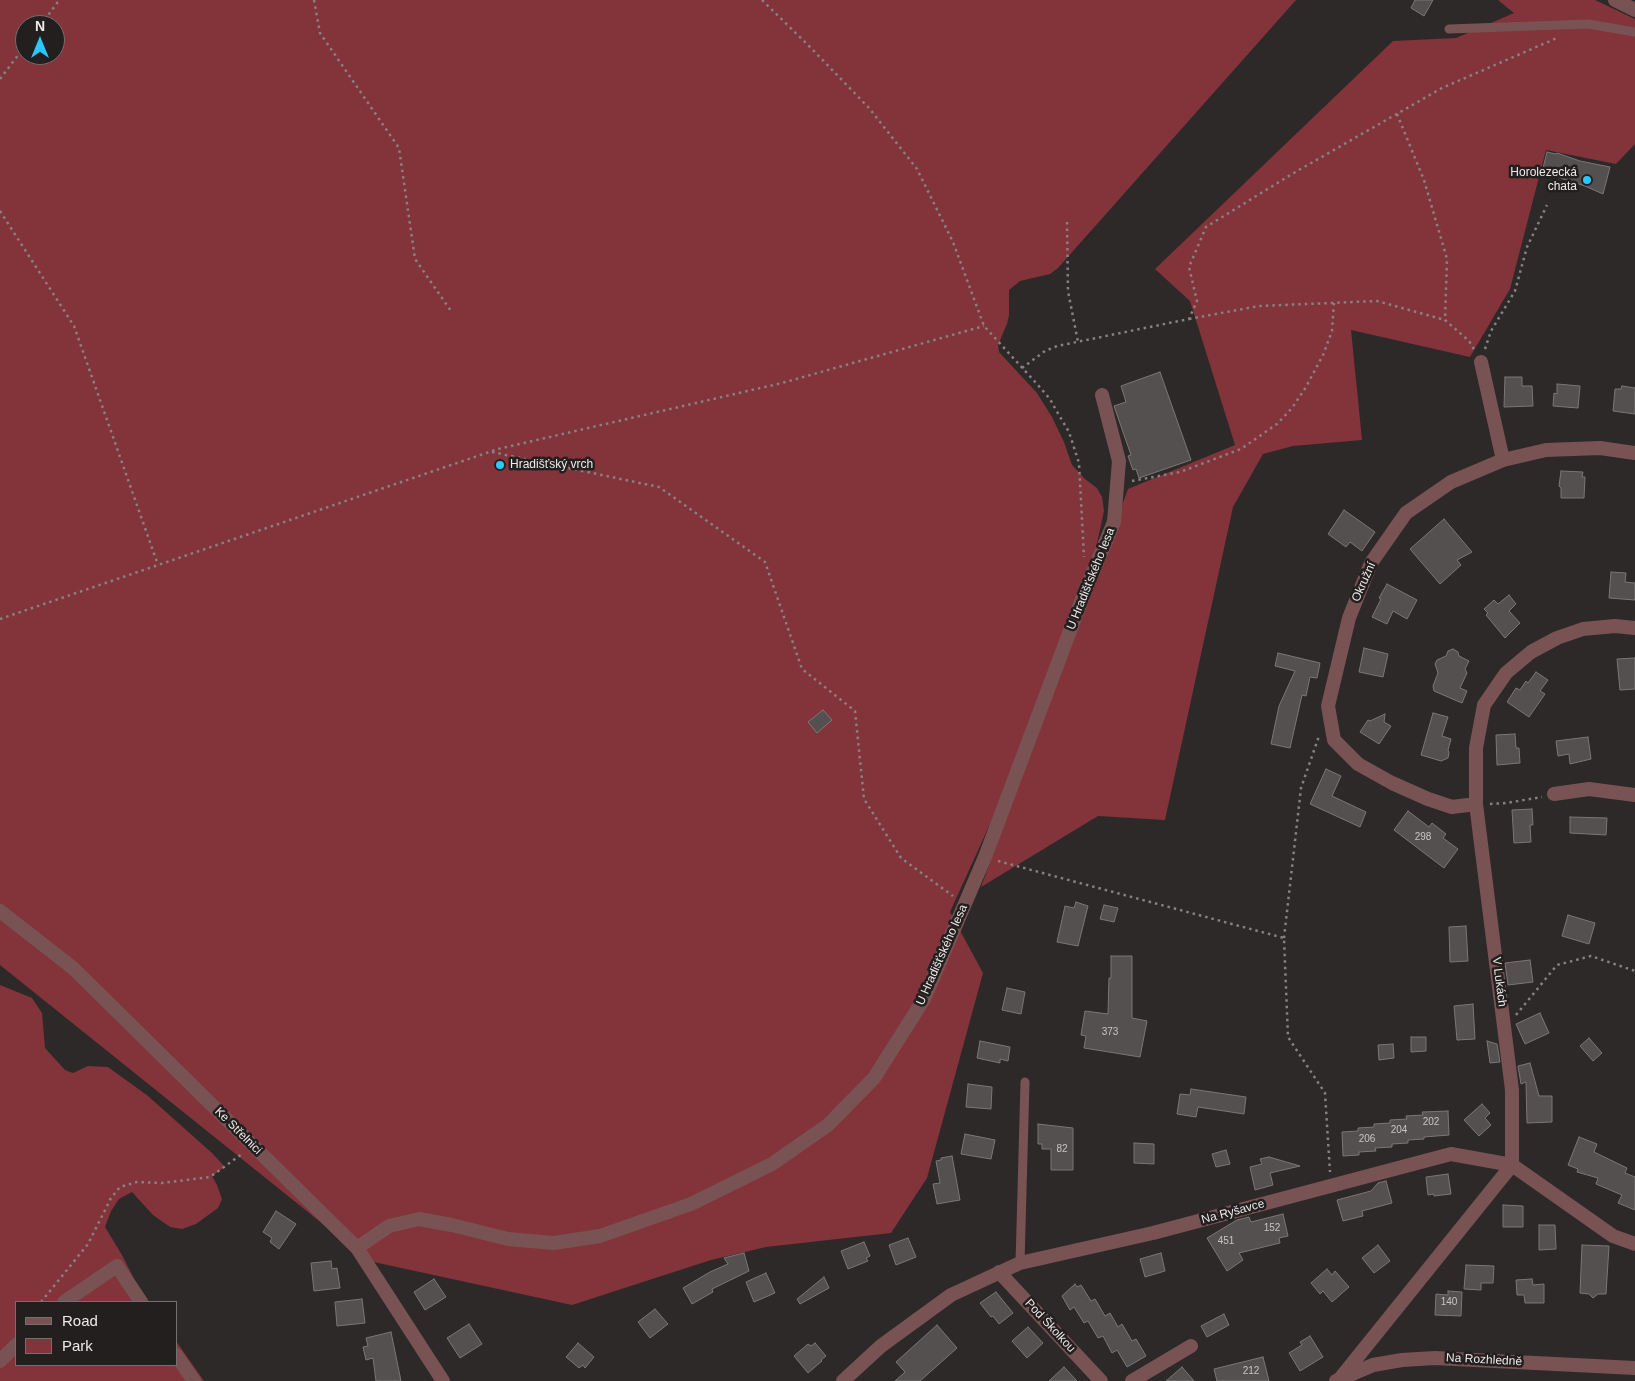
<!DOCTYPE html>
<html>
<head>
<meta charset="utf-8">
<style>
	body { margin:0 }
	#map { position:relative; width:1635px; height:1381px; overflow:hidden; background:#2d2929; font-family:Helvetica,sans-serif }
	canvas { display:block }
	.legend { position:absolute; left:15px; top:1301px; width:162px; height:65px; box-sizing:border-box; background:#231f1f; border:1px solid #747070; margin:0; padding:6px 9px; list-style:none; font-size:15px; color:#edeaea }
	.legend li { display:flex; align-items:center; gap:10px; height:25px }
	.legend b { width:25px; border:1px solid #747070 }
	.north { position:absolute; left:15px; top:15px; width:50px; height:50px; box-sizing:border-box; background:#231f1f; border:1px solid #747070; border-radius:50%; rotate:0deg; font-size:14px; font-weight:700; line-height:20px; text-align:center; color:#edeaea }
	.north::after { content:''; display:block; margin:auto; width:18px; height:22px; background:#29c8ff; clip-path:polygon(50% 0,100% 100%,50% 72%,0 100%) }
</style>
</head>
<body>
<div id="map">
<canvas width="1635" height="1381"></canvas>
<ul class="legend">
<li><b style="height:6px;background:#795354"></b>Road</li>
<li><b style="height:14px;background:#83333a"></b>Park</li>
</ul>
<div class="north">N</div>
</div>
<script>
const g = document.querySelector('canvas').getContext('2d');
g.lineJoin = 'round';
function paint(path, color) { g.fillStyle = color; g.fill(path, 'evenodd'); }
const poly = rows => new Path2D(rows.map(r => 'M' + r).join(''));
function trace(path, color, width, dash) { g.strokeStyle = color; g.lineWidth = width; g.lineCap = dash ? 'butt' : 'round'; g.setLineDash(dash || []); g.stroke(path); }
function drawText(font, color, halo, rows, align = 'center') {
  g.font = font + ' Helvetica,sans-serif'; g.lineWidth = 5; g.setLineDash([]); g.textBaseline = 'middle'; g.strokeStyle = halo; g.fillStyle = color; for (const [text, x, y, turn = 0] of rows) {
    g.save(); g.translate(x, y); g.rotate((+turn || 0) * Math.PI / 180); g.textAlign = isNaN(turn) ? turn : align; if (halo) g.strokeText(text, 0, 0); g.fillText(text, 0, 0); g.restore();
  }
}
const green = poly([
	[0,0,1296,0,1058,268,1050,274,1020,281,1009,290,1009,315,1007,324,998,345,999,352,1037,393,1052,417,1064,442,1072,465,1085,479,1097,488,1102,497,1104,511,1096,548,995,813,950,912,983,973,927,1178,891,1233,766,1247,711,1260,572,1305,369,1261,0,965],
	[25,25,55,25,55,55,25,55],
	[1498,0,1595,0,1635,19,1635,144,1616,164,1546,150,1510,289,1470,357,1351,330,1362,440,1293,446,1263,454,1233,507,1165,820,1098,816,981,887,1128,489,1235,445,1190,301,1155,269,1393,41,1456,38,1514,13],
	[0,985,32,998,42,1013,45,1048,65,1070,73,1073,88,1066,108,1067,148,1096,212,1153,225,1167,212,1176,217,1185,222,1199,218,1208,196,1224,182,1229,170,1227,153,1215,132,1192,119,1199,111,1211,105,1227,122,1255,137,1285,149,1302,16,1302,16,1365,176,1365,176,1341,204,1381,0,1381]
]);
const building = poly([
	[1415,0,1433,0,1424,16,1411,8,1415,0],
	[1547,152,1556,154,1557,153,1580,161,1610,167,1603,194,1585,186,1542,172,1547,152],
	[1160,372,1191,460,1139,478,1136,469,1133,470,1128,456,1131,455,1114,406,1126,402,1121,386,1160,372],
	[1505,377,1522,377,1522,386,1532,386,1533,406,1504,407,1505,377],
	[1557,384,1580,386,1578,408,1553,406,1554,393,1557,394,1557,384],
	[1622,386,1635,388,1635,414,1613,411,1615,389,1621,389,1622,386],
	[1561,471,1583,472,1582,477,1585,477,1584,498,1561,498,1561,488,1559,486,1561,471],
	[1344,510,1375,532,1362,551,1350,542,1346,547,1328,534,1344,510],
	[1444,519,1472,552,1457,560,1461,565,1440,584,1410,549,1444,519],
	[1611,572,1626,573,1625,582,1635,583,1635,600,1609,598,1611,572],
	[1387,584,1417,600,1407,619,1393,611,1387,624,1372,617,1381,599,1379,598,1387,584],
	[1509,595,1516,604,1509,611,1520,623,1505,638,1486,615,1488,613,1484,609,1494,600,1498,604,1509,595],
	[1364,648,1388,654,1383,677,1359,672,1364,648],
	[1453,649,1458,652,1459,656,1469,661,1465,669,1467,673,1460,688,1467,691,1462,703,1434,691,1433,686,1438,673,1435,664,1437,660,1446,656,1448,651,1453,649],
	[1278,653,1320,663,1317,678,1310,677,1306,696,1302,695,1290,748,1271,744,1279,706,1295,671,1275,666,1278,653],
	[1635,658,1635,689,1620,690,1617,659,1635,658],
	[1536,672,1548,680,1540,691,1545,694,1529,717,1507,702,1516,688,1520,690,1526,681,1528,683,1536,672],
	[823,710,832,720,817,733,808,722,823,710],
	[1433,713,1448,717,1442,736,1451,739,1448,750,1449,753,1448,758,1441,761,1421,755,1433,713],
	[1385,714,1384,722,1391,726,1379,744,1360,732,1368,720,1370,721,1385,714],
	[1515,734,1516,748,1519,748,1520,763,1497,765,1496,735,1515,734],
	[1588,737,1591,759,1570,764,1569,754,1558,756,1556,741,1588,737],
	[1326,769,1341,776,1332,796,1366,812,1360,827,1310,804,1326,769],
	[1532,809,1533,825,1530,825,1531,842,1514,843,1512,810,1532,809],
	[1408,811,1429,827,1432,823,1446,834,1443,838,1458,849,1444,868,1394,830,1408,811],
	[1570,817,1607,818,1606,835,1570,833,1570,817],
	[1076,902,1088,906,1078,946,1057,942,1065,906,1074,908,1076,902],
	[1104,905,1118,908,1114,922,1100,919,1104,905],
	[1568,915,1595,923,1589,944,1562,936,1568,915],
	[1466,926,1468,961,1450,962,1449,927,1466,926],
	[1111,956,1132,956,1132,1018,1147,1021,1140,1057,1084,1048,1086,1036,1081,1035,1085,1011,1108,1014,1109,978,1111,978,1111,956],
	[1530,960,1533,982,1508,985,1505,963,1530,960],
	[1007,988,1025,992,1021,1014,1002,1010,1007,988],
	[1473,1004,1475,1039,1457,1040,1454,1006,1473,1004],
	[1540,1013,1549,1033,1525,1044,1516,1024,1540,1013],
	[1411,1037,1426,1037,1426,1051,1411,1052,1411,1037],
	[1589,1038,1602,1053,1593,1061,1580,1046,1589,1038],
	[980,1041,1010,1047,1008,1061,1000,1059,1000,1063,977,1058,980,1041],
	[1487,1041,1497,1044,1500,1062,1490,1063,1487,1041],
	[1393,1044,1394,1058,1379,1060,1378,1045,1393,1044],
	[1530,1063,1539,1096,1552,1096,1552,1122,1527,1123,1526,1082,1521,1084,1518,1066,1530,1063],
	[968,1084,992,1087,991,1109,966,1107,968,1084],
	[1191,1089,1246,1097,1244,1114,1198,1107,1196,1117,1177,1114,1180,1094,1190,1095,1191,1089],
	[1482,1104,1490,1113,1485,1118,1491,1125,1479,1136,1464,1120,1482,1104],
	[1448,1111,1449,1135,1424,1137,1424,1139,1408,1140,1408,1143,1392,1144,1392,1147,1375,1148,1376,1151,1359,1152,1359,1155,1343,1156,1342,1132,1358,1131,1358,1128,1374,1127,1374,1124,1390,1123,1390,1120,1407,1119,1406,1116,1423,1115,1422,1112,1448,1111],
	[1038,1124,1073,1128,1073,1170,1051,1170,1051,1149,1042,1149,1042,1144,1038,1144,1038,1124],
	[965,1134,995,1140,991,1159,961,1154,965,1134],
	[1579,1137,1597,1144,1594,1152,1627,1168,1625,1173,1635,1177,1635,1210,1618,1203,1622,1195,1596,1184,1598,1178,1577,1172,1578,1169,1568,1165,1579,1137],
	[1134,1143,1154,1144,1154,1164,1134,1163,1134,1143],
	[1226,1150,1230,1164,1216,1167,1212,1154,1226,1150],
	[952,1156,960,1200,937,1204,933,1184,940,1183,936,1161,941,1160,941,1158,952,1156],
	[1269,1157,1300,1166,1270,1173,1273,1185,1255,1190,1250,1167,1262,1164,1260,1159,1269,1157],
	[1448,1174,1451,1194,1434,1196,1434,1194,1428,1195,1426,1177,1448,1174],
	[1386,1181,1392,1203,1362,1211,1363,1216,1343,1221,1337,1200,1371,1191,1378,1183,1386,1181],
	[1503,1205,1523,1206,1523,1227,1503,1227,1503,1205],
	[276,1211,296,1224,279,1249,270,1242,272,1238,263,1232,276,1211],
	[1283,1214,1288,1236,1279,1238,1280,1243,1239,1253,1243,1260,1227,1271,1207,1238,1237,1220,1249,1217,1251,1222,1283,1214],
	[1539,1225,1555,1225,1556,1249,1539,1250,1539,1225],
	[908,1238,916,1257,896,1265,889,1245,908,1238],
	[864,1242,870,1256,866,1258,868,1261,848,1269,841,1251,864,1242],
	[1378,1245,1390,1261,1374,1273,1362,1258,1378,1245],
	[1582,1245,1609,1246,1606,1294,1598,1294,1593,1298,1589,1294,1580,1293,1582,1245],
	[744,1253,749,1271,712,1289,713,1292,692,1304,683,1288,710,1272,728,1264,724,1258,744,1253],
	[1161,1253,1165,1271,1145,1277,1140,1259,1161,1253],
	[331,1261,332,1269,337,1268,340,1288,314,1291,311,1263,331,1261],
	[1466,1265,1494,1266,1493,1283,1481,1283,1481,1290,1464,1289,1466,1265],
	[1327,1269,1332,1275,1335,1271,1349,1287,1332,1302,1323,1291,1320,1294,1311,1283,1327,1269],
	[766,1273,775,1293,754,1302,746,1282,766,1273],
	[824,1277,829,1288,800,1304,797,1299,824,1277],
	[434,1279,446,1297,425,1310,414,1292,434,1279],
	[1532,1279,1533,1285,1544,1284,1544,1303,1525,1303,1524,1295,1517,1295,1516,1280,1532,1279],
	[1075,1284,1077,1287,1081,1285,1091,1301,1095,1299,1105,1316,1110,1313,1118,1327,1122,1324,1132,1341,1136,1339,1146,1356,1127,1367,1117,1350,1112,1353,1103,1336,1098,1338,1088,1321,1084,1323,1074,1307,1070,1310,1062,1296,1075,1284],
	[1448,1291,1462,1292,1461,1316,1435,1315,1436,1294,1448,1295,1448,1291],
	[996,1292,1013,1313,999,1324,993,1316,991,1317,980,1303,996,1292],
	[362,1299,365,1323,337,1326,335,1302,362,1299],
	[655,1309,668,1324,650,1338,638,1322,655,1309],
	[1224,1314,1229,1325,1207,1337,1201,1326,1224,1314],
	[469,1324,482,1344,460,1358,447,1338,469,1324],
	[937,1325,957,1348,920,1381,895,1381,905,1372,896,1362,937,1325],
	[1028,1327,1043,1343,1027,1358,1012,1341,1028,1327],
	[391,1332,401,1381,376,1381,373,1358,366,1360,363,1347,368,1346,366,1338,391,1332],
	[1310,1336,1323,1357,1300,1371,1289,1353,1302,1345,1300,1342,1310,1336],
	[578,1343,594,1357,585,1368,583,1365,579,1368,566,1357,578,1343],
	[815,1343,826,1356,821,1360,822,1361,808,1373,794,1356,808,1344,811,1346,815,1343],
	[1263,1357,1269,1381,1217,1381,1214,1369,1263,1357],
	[1064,1367,1077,1381,1049,1381,1064,1367],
	[1182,1367,1194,1381,1166,1381,1182,1367]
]);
const path = poly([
	[314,0,320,33,399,148,415,259,451,311],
	[762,0,811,48,869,108,917,169,953,242,984,326,1037,384,1050,399,1056,410,1069,432,1079,463,1084,557],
	[41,25,57,3,61,0],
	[0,79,25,46],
	[1397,114,1424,180,1447,259,1445,320,1469,341,1475,351],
	[0,211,74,326,158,565],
	[1067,222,1068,291,1078,342],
	[1189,319,1259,306,1377,301,1445,320],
	[1485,349,1491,331,1515,291,1527,247,1547,205],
	[1022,368,1045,351,1057,346,1189,319,1197,301,1189,267,1206,227,1292,174,1442,88,1557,38],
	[492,452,659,487,765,562,802,669,855,711,864,799,901,858,953,896],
	[1132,481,1180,472,1241,449,1277,424,1292,408,1306,387,1323,355,1332,331,1334,302],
	[0,619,498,449,782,383,984,326],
	[1490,804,1506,803,1542,797],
	[998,861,1284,938,1288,1037,1325,1093,1330,1172],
	[1284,938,1301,788,1319,736],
	[1516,1015,1557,965,1591,956,1635,971],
	[41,1302,88,1244,111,1198,120,1187,137,1182,162,1183,210,1177,242,1154]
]);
const service = poly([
	[1449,29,1588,24,1635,32],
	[1020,1263,1025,1082]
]);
const minor = poly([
	[1615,0,1635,10],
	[1481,362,1503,460],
	[1554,794,1589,789,1635,795],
	[1476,804,1452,807,1428,799,1392,783,1358,764,1334,740,1328,706,1349,618,1371,563,1406,513,1451,482,1503,460,1546,450,1600,448,1635,453],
	[0,911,73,968,357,1248,443,1381],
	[357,1248,389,1226,419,1219,452,1225,508,1239,554,1243,600,1236,691,1204,772,1164,828,1125,874,1078,924,999,985,857,1085,591,1114,522,1119,461,1102,395],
	[999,1272,1101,1381],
	[64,1302,117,1266,141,1302],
	[176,1355,194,1381],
	[0,1361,16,1345],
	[1339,1380,1512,1165,1512,1090,1476,804,1476,748,1484,705,1506,673,1531,652,1557,638,1583,629,1615,626,1635,628],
	[843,1381,881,1346,951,1295,1020,1263,1153,1233,1451,1154,1512,1165,1613,1236,1635,1244],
	[1132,1381,1191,1346]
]);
const tertiary = poly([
	[1336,1381,1373,1365,1402,1360,1435,1358,1635,1368]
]);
const markers = [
	[1587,180,5,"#29c8ff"],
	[500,465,5,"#29c8ff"]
];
const numberNames = [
	["298",1423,837],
	["373",1110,1032],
	["202",1431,1122],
	["204",1399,1130],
	["206",1367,1139],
	["82",1062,1149],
	["152",1272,1228],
	["451",1226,1241],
	["140",1449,1302],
	["212",1251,1371]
];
const poiNames = [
	["Horolezecká",1577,173],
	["chata",1577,187],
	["Hradišťský vrch",510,465,"left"]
];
const streetNames = [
	["U Hradišťského lesa",1091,579,-68],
	["Okružní",1364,582,-66],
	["U Hradišťského lesa",942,955,-66],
	["V Lukách",1499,982,83],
	["Ke Střelnici",238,1131,45],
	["Na Ryšavce",1233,1212,-15],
	["Pod Školkou",1050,1326,47],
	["Na Rozhledně",1484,1360,3]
];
paint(green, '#83333a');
paint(building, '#545050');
trace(building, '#7c7777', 1);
trace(path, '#868282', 2.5, [2.5, 4]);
trace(service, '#795354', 9);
trace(minor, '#795354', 14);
trace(tertiary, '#795354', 14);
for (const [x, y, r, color] of markers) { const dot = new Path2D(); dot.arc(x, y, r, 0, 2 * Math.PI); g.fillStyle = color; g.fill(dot); trace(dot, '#231f1f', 2); }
drawText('10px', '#c7c4c4', null, numberNames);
drawText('12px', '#edeaea', '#231f1f', poiNames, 'right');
drawText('12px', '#edeaea', '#231f1f', streetNames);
</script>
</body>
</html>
